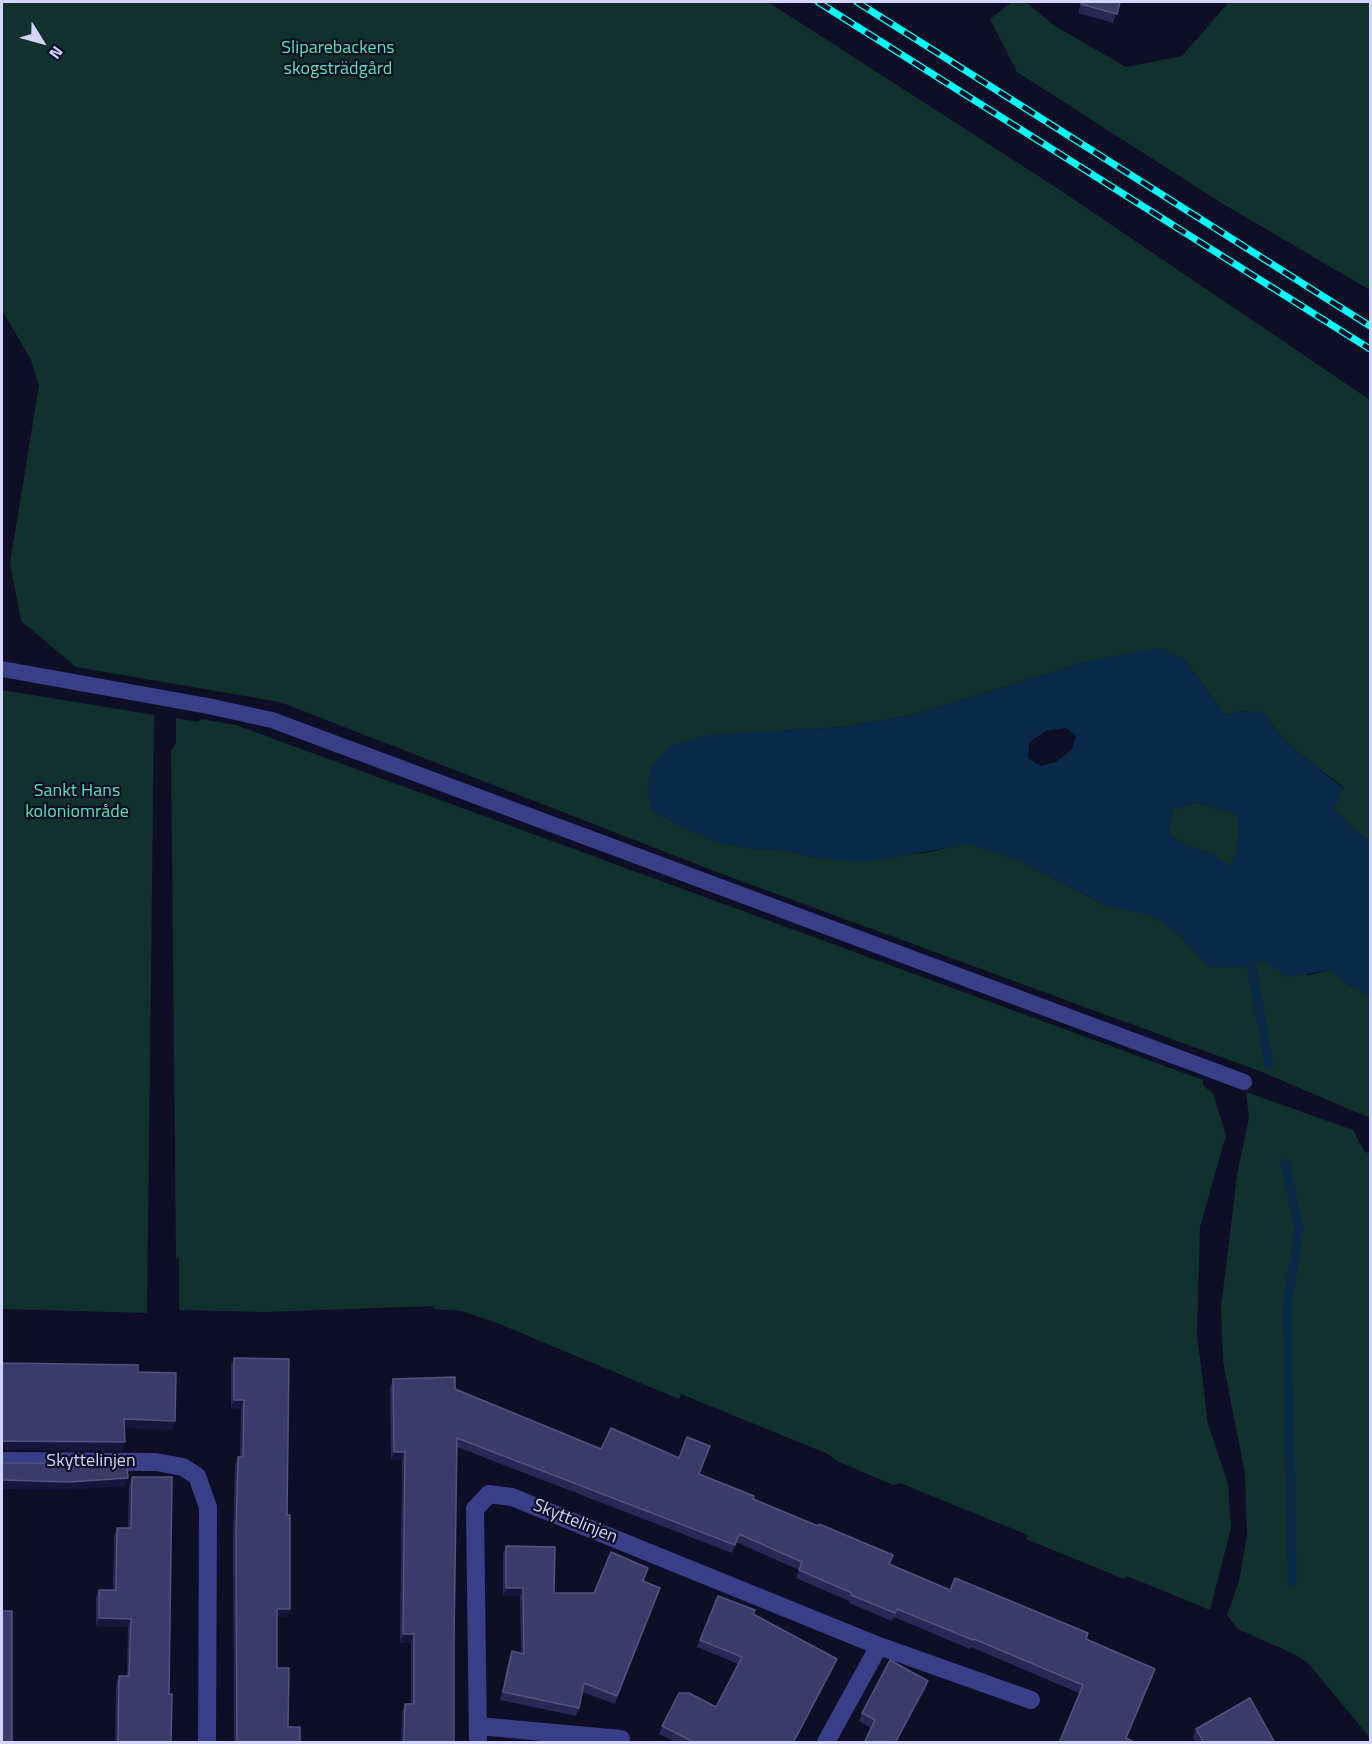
<!DOCTYPE html>
<html>
<head>
<meta charset="utf-8">
<style>
	body { margin:0 }
	#map { position:relative; width:1372px; height:1744px; overflow:hidden; background:#0f0e27; font-family:"Titillium Web",sans-serif }
	canvas { display:block }
	.frame { position:absolute; inset:0; border:3px solid #d4d5ff; pointer-events:none }
	.north { position:absolute; left:12px; top:12px; width:60px; height:60px; -webkit-text-stroke:4px #0f0e27; paint-order:stroke; rotate:127deg; font-size:16px; font-weight:700; line-height:24px; text-align:center; color:#d4d5ff }
	.north::after { content:''; display:block; margin:auto; width:21px; height:27px; background:#d4d5ff; clip-path:polygon(50% 0,100% 100%,50% 72%,0 100%) }
</style>
</head>
<body>
<div id="map">
<canvas width="1372" height="1744"></canvas>
<div class="frame"></div>
<div class="north">N</div>
</div>
<script>
const g = document.querySelector('canvas').getContext('2d');
g.lineJoin = 'round';
function paint(path, color) { g.fillStyle = color; g.fill(path, 'evenodd'); }
const poly = rows => new Path2D(rows.map(r => 'M' + r).join(''));
function trace(path, color, width, dash) { g.strokeStyle = color; g.lineWidth = width; g.lineCap = dash ? 'butt' : 'round'; g.setLineDash(dash || []); g.stroke(path); }
function drawText(font, color, halo, rows, align = 'center') {
  g.font = font + ' "Titillium Web",sans-serif'; g.lineWidth = 4.5; g.setLineDash([]); g.textBaseline = 'middle'; g.strokeStyle = halo; g.fillStyle = color; for (const [text, x, y, turn = 0] of rows) {
    g.save(); g.translate(x, y); g.rotate((+turn || 0) * Math.PI / 180); g.textAlign = isNaN(turn) ? turn : align; if (halo) g.strokeText(text, 0, 0); g.fillText(text, 0, 0); g.restore();
  }
}
const green = poly([
	[2,2,768,2,1060,190,1370,400,1370,843,1333,809,1344,788,1301,755,1279,734,1263,713,1242,711,1225,715,1184,659,1092,660,913,715,843,727,778,731,652,810,680,826,720,843,755,849,782,850,822,859,925,853,968,843,1018,860,1109,907,1151,914,1179,935,1209,967,1238,967,1265,961,1308,975,1330,970,1349,985,1370,996,1370,1118,1262,1072,722,874,280,702,76,667,21,621,10,563,39,385,31,360,2,310],
	[1012,2,1026,2,1055,26,1126,67,1182,56,1229,2,1370,2,1370,290,1223,204,1017,72,990,19],
	[2,690,154,715,147,1313,2,1309],
	[176,718,198,722,201,719,236,725,1203,1080,1203,1085,1213,1094,1226,1135,1200,1227,1197,1335,1208,1424,1228,1484,1231,1528,1210,1610,1127,1576,1124,1579,1026,1539,1028,1535,900,1483,893,1485,837,1461,828,1454,681,1394,679,1399,497,1323,462,1311,435,1309,434,1306,266,1312,179,1310,179,1259,176,1258,171,750,176,744],
	[1195,802,1238,815,1243,843,1231,868,1213,854,1187,846,1168,833,1173,810],
	[1246,1092,1353,1130,1364,1151,1370,1154,1370,1738,1309,1664,1296,1655,1238,1629,1227,1615,1239,1581,1247,1535,1245,1474,1223,1361,1221,1308,1237,1175,1249,1118]
]);
const water = poly([
	[1160,648,1184,659,1225,715,1242,711,1262,712,1279,734,1301,755,1344,789,1333,809,1370,843,1370,996,1349,985,1330,970,1287,977,1265,961,1238,967,1209,967,1179,935,1151,915,1109,907,1018,860,968,844,866,862,822,859,782,850,755,849,720,843,680,826,652,810,647,792,651,767,668,747,709,735,843,727,913,715,1092,660],
	[1066,728,1076,736,1072,749,1056,762,1040,766,1028,758,1029,742,1046,731],
	[1195,802,1238,815,1239,841,1231,867,1213,854,1187,846,1168,833,1173,810]
]);
const stream = poly([
	[1251,964,1269,1065],
	[1285,1164,1299,1229,1287,1305,1292,1582]
]);
const lane = poly([
	[2,669,208,706,272,720,1244,1082]
]);
const street = poly([
	[2,1461,156,1462,183,1467,197,1476,208,1507,207,1742],
	[879,1646,1031,1700],
	[478,1726,621,1739],
	[478,1742,475,1509,489,1494,512,1497,879,1646,826,1742]
]);
const rail = poly([
	[818,2,1370,349],
	[857,2,1370,326]
]);
const wall = poly([
	[1081,2,1120,2,1113,23,1078,13],
	[234,1358,287,1515,287,1617,277,1617,277,1668,288,1727,300,1743,234,1743,233,1542,235,1465,238,1457,240,1457,241,1409,231,1408,231,1366],
	[393,1379,455,1389,601,1449,699,1474,753,1499,889,1564,950,1590,1086,1640,1152,1677,1059,1743,1079,1693,971,1647,970,1649,894,1617,892,1621,849,1603,849,1601,796,1578,799,1570,736,1542,732,1553,457,1447,454,1638,454,1743,401,1743,402,1712,405,1704,411,1704,411,1642,400,1643,402,1460,391,1460,390,1387],
	[132,1477,169,1694,171,1743,115,1743,116,1684,119,1676,127,1676,128,1627,96,1627,96,1598,99,1590,113,1590,114,1537,117,1528,128,1528,129,1485],
	[506,1546,554,1593,594,1593,643,1581,660,1588,615,1704,582,1692,579,1708,576,1716,500,1700,509,1659,512,1651,521,1653,520,1596,503,1596,503,1554],
	[718,1596,837,1659,834,1667,794,1743,677,1743,659,1734,662,1726,716,1707,738,1664,697,1647],
	[926,1689,896,1743,864,1743,871,1728,859,1721,862,1713],
	[1196,1729,1275,1743,1196,1743,1193,1737]
]);
const shadedWall = poly([
	[234,1400,244,1400,241,1409,231,1408],
	[124,1419,175,1421,172,1430,120,1428],
	[5,1441,125,1442,122,1451,2,1450,2,1442],
	[394,1452,405,1452,402,1460,391,1460],
	[128,1478,125,1486,65,1490,2,1489,2,1480],
	[506,1588,523,1588,520,1596,503,1596],
	[277,1609,290,1609,287,1617,274,1617],
	[99,1618,131,1619,128,1627,96,1627],
	[403,1634,414,1634,411,1642,400,1643],
	[837,1659,834,1667,794,1743,793,1743],
	[928,1681,926,1689,896,1743,895,1743]
]);
const building = poly([
	[1082,2,1120,2,1117,14,1081,4,1082,2],
	[234,1358,289,1359,287,1515,290,1515,290,1609,277,1609,277,1668,289,1668,288,1727,300,1727,300,1743,237,1743,236,1534,238,1457,243,1457,244,1400,234,1400,234,1358],
	[3,1363,138,1365,138,1372,176,1373,175,1421,124,1419,125,1442,5,1441,2,1442,2,1370,3,1363],
	[455,1377,455,1389,601,1449,611,1428,679,1458,687,1437,710,1446,699,1474,754,1496,753,1499,818,1526,819,1524,893,1555,889,1564,950,1590,955,1578,1088,1633,1086,1639,1155,1669,1126,1738,1136,1743,1059,1743,1083,1685,974,1639,973,1640,897,1609,895,1613,851,1595,852,1593,799,1570,802,1562,739,1534,735,1545,457,1438,454,1638,454,1743,404,1743,405,1704,414,1704,414,1634,403,1634,405,1452,394,1452,393,1379,455,1377],
	[2,1462,5,1463,127,1464,128,1478,69,1482,2,1480,2,1462],
	[132,1477,172,1477,169,1694,172,1694,171,1743,118,1743,119,1676,129,1676,131,1619,99,1618,99,1590,116,1590,117,1528,131,1528,132,1477],
	[506,1546,555,1547,554,1593,594,1593,611,1552,648,1568,643,1581,660,1588,617,1696,584,1683,579,1708,503,1692,512,1651,524,1654,523,1588,506,1588,506,1546],
	[718,1596,755,1610,753,1614,837,1659,793,1743,696,1743,662,1726,679,1693,689,1693,716,1707,742,1657,700,1640,718,1596],
	[2,1611,12,1611,12,1743,2,1743,2,1611],
	[890,1660,928,1681,895,1743,864,1743,875,1720,862,1713,890,1660],
	[1250,1698,1275,1743,1204,1743,1196,1729,1250,1698]
]);
const parkNames = [
	["Sliparebackens",338,49],
	["skogsträdgård",338,70],
	["Sankt Hans",77,792],
	["koloniområde",77,813]
];
const streetNames = [
	["Skyttelinjen",91,1462],
	["Skyttelinjen",575,1522,22]
];
paint(green, '#11312c');
paint(water, '#0a2a4a');
trace(stream, '#0a2a4a', 9);
trace(lane, '#383f88', 16);
trace(street, '#383f88', 18);
trace(rail, '#00fff7', 7);
trace(rail, '#0f0e27', 4.5, [14]);
paint(wall, '#2a2756');
paint(shadedWall, '#17153b');
paint(building, '#3c3a68');
trace(building, '#545280', 1.5);
drawText('18px', '#5be4b0', '#0f0e27', parkNames);
drawText('18px', '#d4d5ff', '#0f0e27', streetNames);
</script>
</body>
</html>
